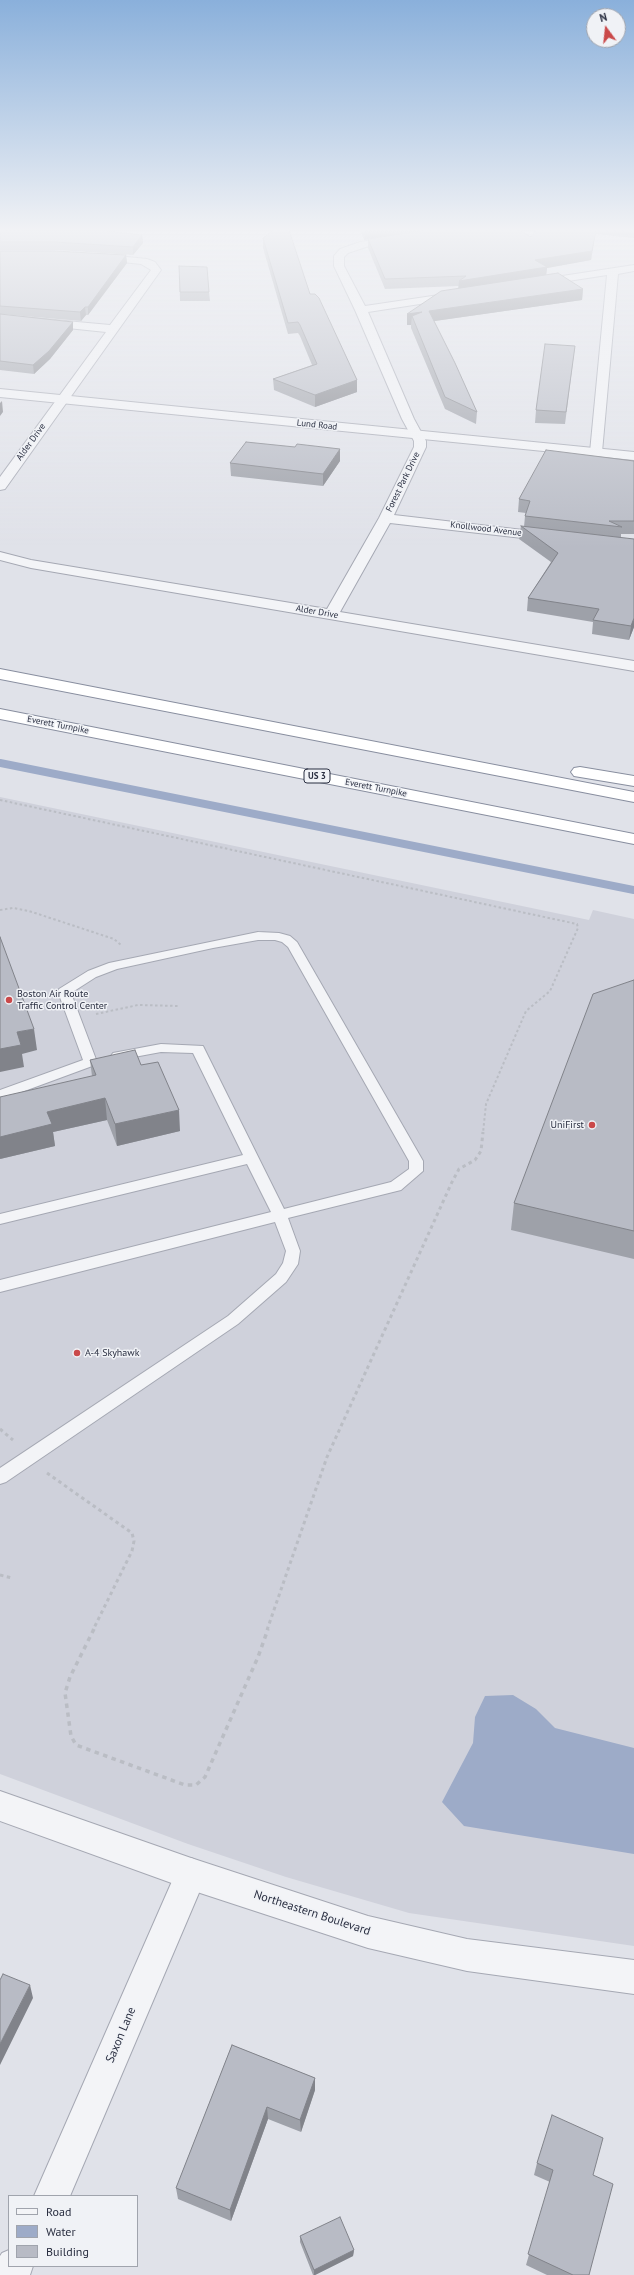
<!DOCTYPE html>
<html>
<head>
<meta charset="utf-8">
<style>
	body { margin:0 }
	#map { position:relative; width:634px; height:2275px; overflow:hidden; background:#e0e2e9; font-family:"PT Sans",sans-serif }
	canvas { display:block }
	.legend { position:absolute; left:8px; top:2195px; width:130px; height:72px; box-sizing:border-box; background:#f0f2f6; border:1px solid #a0a4ad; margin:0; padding:5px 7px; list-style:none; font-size:12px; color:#292e40 }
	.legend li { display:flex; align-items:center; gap:8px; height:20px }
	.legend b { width:20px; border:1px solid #a0a4ad }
	.north { position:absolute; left:586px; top:8px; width:40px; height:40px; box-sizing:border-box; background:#f0f2f6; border:1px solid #a0a4ad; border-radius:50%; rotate:345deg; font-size:11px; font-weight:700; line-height:16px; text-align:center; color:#292e40 }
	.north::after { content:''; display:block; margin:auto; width:14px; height:18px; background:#ca494a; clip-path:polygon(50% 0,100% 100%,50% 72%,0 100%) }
</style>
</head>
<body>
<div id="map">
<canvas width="634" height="2275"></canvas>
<ul class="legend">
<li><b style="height:5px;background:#f3f4f7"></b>Road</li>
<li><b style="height:11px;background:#9dabc8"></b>Water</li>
<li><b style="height:11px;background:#b8bbc5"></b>Building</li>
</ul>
<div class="north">N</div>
</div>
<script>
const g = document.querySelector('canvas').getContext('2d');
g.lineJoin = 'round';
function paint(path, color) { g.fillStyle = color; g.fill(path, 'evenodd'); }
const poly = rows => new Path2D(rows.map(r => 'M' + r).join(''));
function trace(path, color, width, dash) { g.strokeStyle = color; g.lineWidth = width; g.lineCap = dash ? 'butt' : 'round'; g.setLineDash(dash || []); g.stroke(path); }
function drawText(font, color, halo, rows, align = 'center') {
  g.font = font + ' "PT Sans",sans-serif'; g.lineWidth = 3; g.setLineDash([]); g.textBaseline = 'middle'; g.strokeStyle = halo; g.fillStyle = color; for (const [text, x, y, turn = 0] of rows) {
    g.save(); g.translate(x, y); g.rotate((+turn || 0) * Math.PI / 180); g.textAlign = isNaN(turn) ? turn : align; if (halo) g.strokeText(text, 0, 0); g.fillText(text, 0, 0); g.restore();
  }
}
const built = poly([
	[0,797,589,920,593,910,634,919,634,1946,409,1913,286,1877,188,1844,0,1774]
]);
const water = poly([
	[513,1695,536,1709,555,1728,634,1748,634,1854,464,1826,442,1802,473,1743,475,1717,485,1696]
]);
const stream = poly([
	[0,763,634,890]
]);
const pathFar2 = poly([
	[0,800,577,924,578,928,550,991,526,1011,486,1104,483,1133],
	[0,910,13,908,29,911,114,939,121,945],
	[96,1014,138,1005,178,1006]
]);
const pathFar1 = poly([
	[0,1429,13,1440],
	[47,1473,132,1533,134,1541,132,1551,93,1630],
	[0,1575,12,1578],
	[267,1630,327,1457,452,1182,459,1169,475,1160,481,1151,483,1132]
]);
const path = poly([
	[94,1629,70,1677,65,1693,71,1736,76,1745,185,1785,196,1785,205,1777,258,1657,268,1629]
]);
const service = poly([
	[258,932,279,933,290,936,297,942,423,1161,423,1171,401,1190,288,1218,300,1251,298,1264,286,1282,238,1324,6,1482,0,1484,0,1468,228,1316,276,1274,283,1263,286,1251,275,1222,0,1292,0,1280,271,1212,247,1164,0,1224,0,1214,243,1155,193,1053,161,1052,118,1060,113,1059,111,1056,113,1053,161,1044,203,1046,284,1209,391,1182,409,1169,409,1161,288,947,282,942,275,940,258,940,213,948,117,969,96,977,71,993,97,1062,95,1065,0,1100,0,1090,83,1060,58,992,59,989,88,971,109,963,258,932]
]);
const minor = poly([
	[436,230,459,230,454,233,366,247,348,253,344,257,344,266,365,306,459,292,464,295,459,298,368,312,414,419,426,441,426,447,394,515,549,533,556,537,549,541,390,523,340,612,634,661,634,671,31,568,0,560,0,552,31,560,327,609,379,518,414,447,414,441,402,419,355,310,334,266,334,256,340,249,360,242,436,230],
	[98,254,147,259,155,262,161,270,5,489,0,490,0,477,106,332,0,321,0,315,110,325,151,270,141,264,94,259,93,257,98,254],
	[634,265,634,271,618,274,602,452,596,456,590,452,607,275,536,286,531,283,536,280,634,265],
	[191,1858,202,1863,207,1874,70,2196,34,2196,180,1863,191,1858],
	[9,2250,9,2266,33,2266,30,2275,0,2275,0,2256,2,2253,9,2250]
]);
const tertiary = poly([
	[0,389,634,452,634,460,0,397,0,389],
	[0,1791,191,1858,368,1916,467,1939,634,1960,634,1994,467,1971,368,1948,191,1890,0,1821,0,1791]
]);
const motorway = poly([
	[0,669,634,792,634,802,0,679,0,669],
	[0,709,634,834,634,844,0,719,0,709],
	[580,767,634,776,634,786,574,776,571,772,574,768,580,767]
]);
const wall = poly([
	[0,230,142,235,143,243,133,255,56,250,0,250],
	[360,230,519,230,531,237,536,230,634,230,634,238,595,234,591,260,547,268,546,275,583,289,582,300,434,321,477,412,476,424,445,409,411,328,411,325,407,325,407,314,459,288,459,286,385,289,368,248,368,239,364,240],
	[263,238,310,294,357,380,357,392,315,407,274,390,273,379,312,365,300,336,298,333,288,334,263,248],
	[0,251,126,255,127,263,88,315,86,315,81,321,0,314],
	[179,266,209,292,210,301,180,301],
	[0,314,73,330,50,359,34,374,0,370],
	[575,346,565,424,535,423,536,410],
	[295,447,340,449,340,461,323,486,231,476,230,463],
	[634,461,634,534,621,534,621,538,634,627,629,640,592,634,593,622,527,611,528,598,551,562,519,539,521,526,524,527,525,516,526,513,518,512,519,499],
	[634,980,634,1259,511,1230,514,1203],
	[90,1060,141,1065,180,1131,117,1146,107,1120,53,1132,55,1146,0,1159,92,1076],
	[232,2045,315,2078,315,2090,301,2132,268,2119,231,2221,178,2199,176,2188],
	[537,2163,593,2175,589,2275,547,2275,526,2265,550,2182,534,2175],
	[300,2236,354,2250,353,2256,315,2275,313,2275,300,2242]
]);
const shadedWall = poly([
	[369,230,428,230,364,240,365,231],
	[596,230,591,260,547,268,546,277,458,290,459,281],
	[142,235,143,243,133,255,133,247],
	[126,255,127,263,88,315,88,307],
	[583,289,582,300,428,322,429,311],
	[85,307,86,315,81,321,80,312],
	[422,312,412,316,411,325,407,325,407,314],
	[73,322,73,330,50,359,34,374,33,365],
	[357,380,357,392,315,407,315,395],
	[2,401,3,412,0,416,0,403],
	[340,449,340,461,323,486,323,474],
	[634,618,634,627,629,640,631,626],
	[34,1029,37,1050,22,1054,24,1067,0,1072,0,1049,17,1032],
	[105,1098,107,1120,53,1132,55,1146,0,1159,0,1137,47,1112],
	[179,1110,180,1131,117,1146,115,1124],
	[30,1985,33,1998,0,2065,0,2044],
	[315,2078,315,2090,301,2132,300,2120],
	[267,2107,268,2119,231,2221,230,2210],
	[354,2250,353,2256,315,2275,314,2275,314,2270]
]);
const building = poly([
	[0,230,26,231,106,231,142,235,133,247,55,242,0,242,0,230],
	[274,230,289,230,310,294,315,294,319,298,357,380,315,395,273,379,317,364,300,325,298,322,288,323,263,238,274,230],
	[426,230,519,230,531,237,536,230,596,230,592,251,535,260,547,267,459,281,466,276,385,279,368,239,426,230],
	[0,251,55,251,126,255,88,307,85,307,80,312,0,306,0,251],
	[179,266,207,267,209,292,180,292,179,266],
	[558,273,583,289,429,311,455,363,477,412,445,397,412,316,422,312,407,314,441,291,558,273],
	[0,314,73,322,49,351,33,365,0,361,0,314],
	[545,344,575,346,566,412,536,410,545,344],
	[246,442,295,447,297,444,340,449,323,474,230,463,246,442],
	[546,450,634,461,634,521,609,521,622,527,525,516,530,501,519,499,546,450],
	[521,526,634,539,634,618,631,626,593,620,599,609,528,598,558,553,521,526],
	[0,937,34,1029,17,1032,21,1045,0,1049,0,937],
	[634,980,634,1231,514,1203,593,994,634,980],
	[135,1050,141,1065,158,1062,179,1110,115,1124,105,1098,47,1112,52,1124,0,1137,0,1097,96,1075,90,1060,135,1050],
	[3,1974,30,1985,0,2044,0,1980,3,1974],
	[232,2045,315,2078,300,2120,267,2107,230,2210,176,2188,232,2045],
	[552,2115,603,2138,593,2175,613,2184,589,2275,573,2275,528,2254,553,2170,537,2163,552,2115],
	[340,2217,354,2250,314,2270,300,2236,340,2217]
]);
const markers = [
	[9,1000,4,"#ca494a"],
	[592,1125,4,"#ca494a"],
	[77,1353,4,"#ca494a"]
];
const farStreetnames = [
	["Lund Road",317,425,6],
	["Alder Drive",31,442,-54],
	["Forest Park Drive",403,482,-64],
	["Knollwood Avenue",486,529,7],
	["Alder Drive",317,612,10],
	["Everett Turnpike",58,725,11],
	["Everett Turnpike",376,788,11]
];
const shields = [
	[317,776,26]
];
const shieldNames = [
	["US 3",317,776]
];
const poiNames = [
	["Boston Air Route",17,994],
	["Traffic Control Center",17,1006],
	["UniFirst",584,1125,"right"],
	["A-4 Skyhawk",85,1353]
];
const nearStreetnames = [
	["Northeastern Boulevard",312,1913,18],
	["Saxon Lane",121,2035,-67]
];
paint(built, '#cfd1db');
paint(water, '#9dabc8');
trace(stream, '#9dabc8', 8);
trace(service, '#a5a8b3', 2);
trace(minor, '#a5a8b3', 2);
trace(tertiary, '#a5a8b3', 2);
trace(motorway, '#888e9f', 2);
trace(pathFar2, '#babdc4', 2, [2.5, 2.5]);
trace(pathFar1, '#babdc4', 3, [3.5, 3.5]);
trace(path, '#babdc4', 3.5, [4.5, 4.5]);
paint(service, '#f3f4f7');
paint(minor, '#f3f4f7');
paint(tertiary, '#f3f4f7');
paint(motorway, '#fff');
paint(wall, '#9ea1a9');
paint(shadedWall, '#81838a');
paint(building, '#b8bbc5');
trace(building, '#81838a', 1);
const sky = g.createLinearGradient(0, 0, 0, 548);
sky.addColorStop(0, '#8ab0db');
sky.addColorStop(0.42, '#f1f2f5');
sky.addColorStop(1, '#f1f2f500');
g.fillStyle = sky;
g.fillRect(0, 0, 634, 548);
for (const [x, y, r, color] of markers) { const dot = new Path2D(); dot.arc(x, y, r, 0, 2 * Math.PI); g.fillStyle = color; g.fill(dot); trace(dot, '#f0f2f6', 1.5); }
drawText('9px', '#292e40', '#f0f2f6', farStreetnames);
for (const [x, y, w] of shields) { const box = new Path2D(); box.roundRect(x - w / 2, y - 7, w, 14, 3); g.fillStyle = '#f0f2f6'; g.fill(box); trace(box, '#292e40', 1); }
drawText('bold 9px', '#292e40', null, shieldNames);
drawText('10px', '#292e40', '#f0f2f6', poiNames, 'left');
drawText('12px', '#292e40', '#f0f2f6', nearStreetnames);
</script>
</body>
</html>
